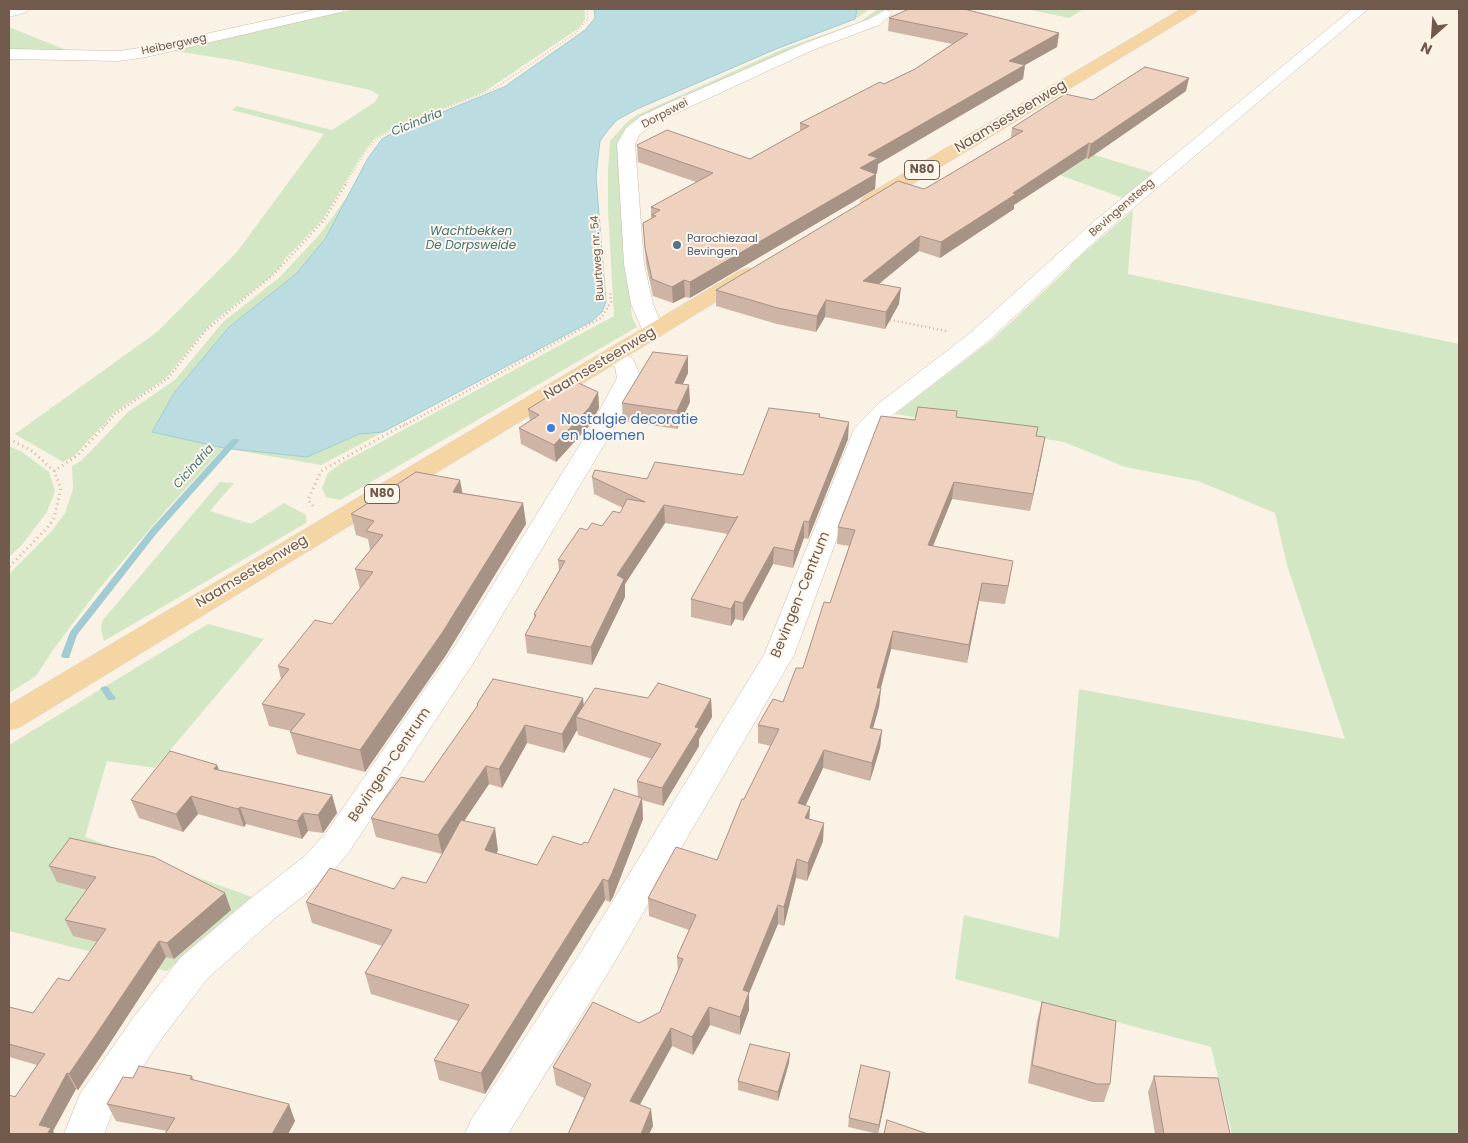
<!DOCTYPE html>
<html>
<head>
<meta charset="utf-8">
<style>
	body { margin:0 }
	#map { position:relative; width:1468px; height:1143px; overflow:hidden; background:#faf2e5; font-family:Poppins,sans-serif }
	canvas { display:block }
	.frame { position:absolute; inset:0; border:10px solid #71594c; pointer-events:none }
	.north { position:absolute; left:1408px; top:10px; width:50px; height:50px; -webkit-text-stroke:4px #fdf6eb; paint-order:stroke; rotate:206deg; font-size:14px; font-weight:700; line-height:20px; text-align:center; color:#71594c }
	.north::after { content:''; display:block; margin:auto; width:18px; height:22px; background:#71594c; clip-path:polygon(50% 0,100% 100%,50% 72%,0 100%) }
</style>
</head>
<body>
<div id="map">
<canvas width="1468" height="1143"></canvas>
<div class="frame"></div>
<div class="north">N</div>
</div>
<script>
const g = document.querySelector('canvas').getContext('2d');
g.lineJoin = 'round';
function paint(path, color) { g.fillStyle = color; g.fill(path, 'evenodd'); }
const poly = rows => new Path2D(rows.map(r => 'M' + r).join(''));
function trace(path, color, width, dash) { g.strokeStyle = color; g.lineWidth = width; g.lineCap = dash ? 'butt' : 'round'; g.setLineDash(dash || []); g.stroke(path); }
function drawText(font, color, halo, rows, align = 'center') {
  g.font = font + ' Poppins,sans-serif'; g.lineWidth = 4; g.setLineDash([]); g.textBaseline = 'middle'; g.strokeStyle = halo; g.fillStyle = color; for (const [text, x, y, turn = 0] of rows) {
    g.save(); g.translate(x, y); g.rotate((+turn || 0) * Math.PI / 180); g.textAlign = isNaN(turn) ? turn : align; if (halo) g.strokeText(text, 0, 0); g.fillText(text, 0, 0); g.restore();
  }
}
const green = poly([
	[354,9,583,9,585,11,585,19,579,28,484,92,396,127,374,139,362,155,323,219,284,260,281,266,269,278,214,321,200,336,166,378,114,413,73,457,63,462,15,434,157,332,237,252,324,134,232,110,237,106,332,130,375,102,379,95,370,90,238,61,169,50],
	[594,9,870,9,855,19,776,49,637,109,617,120,608,130,600,141,596,176,606,302,602,312,592,321,321,465,223,448,167,509,98,590,53,650,36,676,9,693,9,574,51,532,65,513,73,489,72,466,82,460,128,412,175,380,223,322,280,277,320,234,347,197,368,158,382,139,396,131,504,87,585,30,595,18],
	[878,9,887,9,866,24,632,127,622,214,632,317,637,327,340,500,326,497,322,488,328,473,340,464,614,316,608,211,608,170,610,141,627,122,637,115,783,49,860,22],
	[1027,9,1084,9,1069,18],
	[9,27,76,54,9,51],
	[1085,152,1154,173,1123,198,1054,173],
	[1133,210,1128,274,1459,344,1459,1134,1232,1134,1211,1047,955,979,964,915,1059,938,1079,689,1345,739,1287,565,1275,513,1198,481,1125,467,1064,442,895,414,993,339,1069,268,1072,263],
	[9,446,22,452,49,472,55,491,47,512,21,546,9,557],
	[220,482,234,483,210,511,251,524,284,503,306,515,306,523,104,641,101,629,102,621],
	[208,624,264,639,155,768,107,761,85,837,252,897,167,971,9,931,9,745]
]);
const water = poly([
	[594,9,857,9,855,19,776,49,637,109,617,120,608,130,600,141,596,176,606,302,602,312,592,321,383,432,359,434,307,457,224,448,152,432,174,393,229,327,296,274,325,239,368,158,382,139,396,131,504,87,585,30,595,18,594,9]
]);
const stream = poly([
	[232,439,238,439,239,441,157,533,77,635,69,658,63,658,61,656,70,632,151,529,232,439],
	[105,686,108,687,114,696,116,698,114,700,108,700,102,691,100,689,102,687,105,686]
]);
const pathFar2 = poly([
	[345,185,366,151,376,139,396,128,494,89,576,33,588,18,587,9]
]);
const pathFar1 = poly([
	[886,319,946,331],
	[104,426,115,414,168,378,206,330,274,274,324,220,346,184],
	[403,426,601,318,611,302,610,291]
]);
const path = poly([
	[9,439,32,451,54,471,61,488,54,518,47,528,9,567],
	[54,471,78,455,106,424],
	[313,506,308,500,321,471,405,424]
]);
const minor = poly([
	[9,9,29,9,27,12,9,17,9,9],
	[319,9,344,9,342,12,337,13,146,57,119,61,9,59,9,49,119,51,146,47,319,9],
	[1352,9,1368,9,1105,232,986,343,894,414,880,429,875,435,794,655,611,968,508,1134,465,1134,471,1120,585,946,764,655,854,429,878,404,970,333,1091,224,1352,9],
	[885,10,890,11,892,14,879,25,813,50,683,110,653,124,639,135,635,144,644,264,653,304,664,331,661,336,653,338,645,336,631,304,624,264,617,144,626,128,641,116,671,102,803,44,869,19,885,10],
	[612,349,620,351,633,359,641,378,613,430,477,657,349,852,329,876,275,918,207,979,159,1042,111,1116,104,1134,64,1134,80,1094,133,1018,181,957,251,898,305,856,325,834,457,643,589,430,617,378,615,367,604,361,601,356,604,351,612,349]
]);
const primary = poly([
	[1181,9,1198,9,1196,12,876,206,869,208,862,206,860,202,862,198,1181,9],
	[748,268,755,270,758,274,755,278,20,727,9,730,9,705,741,270,748,268]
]);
const wall = poly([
	[889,18,1059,33,1057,47,1025,65,1023,79,878,164,877,173,876,174,875,189,690,298,685,297,673,303,653,296,646,264,643,223,651,219,651,207,696,182,638,162,637,145,750,159,800,131,800,123,915,69,952,44,888,31],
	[1186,91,1088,159,1086,158,1014,205,1014,209,940,258,919,251,878,284,899,304,885,329,825,317,816,332,777,324,716,306,716,290,928,187,1011,138,1012,128,1093,100],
	[688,356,688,373,683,384,690,402,677,429,623,421,622,403],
	[598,392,599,408,590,425,556,462,521,444,519,428,530,421,528,409],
	[820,414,820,418,848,439,808,539,804,538,793,568,773,564,743,621,735,619,731,626,691,617,691,599,728,534,665,523,625,584,625,597,592,665,527,653,525,635,534,619,534,614,559,571,558,560,587,530,602,526,620,513,623,508,594,494,592,477,647,479,743,475],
	[956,417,1036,436,1042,454,1030,511,952,499,933,546,1010,578,1005,604,979,601,967,663,891,649,881,688,879,707,873,728,882,730,880,748,870,781,823,768,805,806,809,819,823,841,807,881,796,878,784,926,778,924,749,992,749,1010,740,1035,710,1025,693,1055,672,1046,640,1104,653,1126,649,1134,568,1134,584,1098,556,1085,553,1067,660,1012,678,971,677,957,689,930,649,916,648,898,717,860,744,799,771,746,758,743,758,725,783,702,803,668,830,603,849,546,837,544,838,527,915,420],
	[463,493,523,503,526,524,446,655,365,772,297,754,290,732,291,731,269,726,262,704,281,679,278,666,332,624,360,589,355,569,370,550,368,539,356,535,351,514],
	[648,698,711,699,712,717,699,739,699,746,663,806,642,800,643,819,613,897,610,902,605,900,485,1094,439,1080,434,1060,458,1021,371,994,365,973,382,946,312,923,306,902,426,883,445,849,442,854,376,837,371,818,424,782,477,707,477,704,584,705],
	[577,730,578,735,652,759,637,781,638,797,588,843,537,865,496,854,498,850,464,821,489,784,502,788,527,743,564,753],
	[217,765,219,770,332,795,337,813,323,833,308,831,302,839,246,824,244,827,198,814,183,832,139,818,131,800],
	[49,866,231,910,174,959,166,957,106,1049,78,1090,76,1089,53,1131,15,1097,37,1065,9,1057,9,1007,33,1013,69,981,97,942,73,936,65,920,87,890,57,882],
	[1042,1002,1110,1084,1104,1102,1092,1102,1028,1083,1037,1021],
	[789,1063,778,1101,738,1090,738,1081],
	[192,1076,194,1080,295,1121,288,1134,165,1134,167,1131,116,1121,107,1104],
	[1154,1076,1230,1134,1155,1134,1148,1092],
	[889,1081,878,1134,848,1127,849,1118]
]);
const shadedWall = poly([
	[1059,33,1057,47,1007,75,1009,61],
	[1025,65,1023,79,878,164,877,173,876,174,875,189,690,298,690,282,860,168,868,155],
	[1189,78,1186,91,1088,159,1091,144],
	[1089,143,1086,158,1014,205,1014,209,940,258,941,242,1013,193],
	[920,236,919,251,862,298,863,281],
	[684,280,685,297,673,303,672,287],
	[901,288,899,304,885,329,886,312],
	[826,300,825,317,816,332,817,316],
	[688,356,688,373,675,400,675,383],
	[689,385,690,402,677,429,677,411],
	[598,392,599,408,590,425,556,462,554,445],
	[849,422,848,439,808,539,809,522],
	[1045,437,1042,454,1030,511,1033,494],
	[460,480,464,501,453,492],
	[954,482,952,499,926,563,928,545],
	[523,503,526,524,446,655,365,772,360,750],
	[664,505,665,523,625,584,625,597,592,665,591,647,617,575],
	[804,521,804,538,793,568,794,551],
	[774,547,773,564,743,621,743,603],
	[1013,561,1010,578,1005,604,1008,586],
	[982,583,979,601,967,663,969,645],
	[735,601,735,619,731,626,731,609],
	[893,631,891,649,876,706,877,688],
	[881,688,879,707,868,746,870,728],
	[583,698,585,717,576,717,577,730,564,753,562,734],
	[711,699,712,717,699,739,699,746,663,806,662,788,695,727],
	[525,725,527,743,502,788,499,769],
	[882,730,880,748,870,781,872,763],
	[824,750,823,768,798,822,798,803],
	[217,765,223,783,214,769],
	[486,766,489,784,442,854,438,835],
	[332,795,337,813,323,833,318,815],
	[191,796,198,814,183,832,176,814],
	[642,798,643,819,613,897,610,902,608,881],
	[240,807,246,824,244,827,238,809],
	[810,807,809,825,805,818],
	[303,813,308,831,302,839,297,821],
	[824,823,823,841,807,881,808,863],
	[495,828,498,850,488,872,485,850],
	[797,859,796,878,784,926,784,907],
	[603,879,605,900,485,1094,481,1073],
	[225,893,231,910,174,959,167,943],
	[778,905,778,924,743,1008,743,990],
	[159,941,166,957,106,1049,78,1090,69,1074],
	[749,992,749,1010,740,1035,740,1017],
	[709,1007,710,1025,693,1055,692,1037],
	[671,1028,672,1046,632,1119,630,1101],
	[790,1053,789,1063,778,1101,778,1092],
	[890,1072,889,1081,878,1134,879,1125],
	[67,1073,76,1089,53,1131,55,1134,45,1134,39,1125],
	[289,1104,295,1121,288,1134,272,1134],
	[651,1109,653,1126,649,1134,641,1134]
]);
const building = poly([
	[909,9,964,9,1059,33,1009,61,1025,65,868,155,878,158,860,168,876,174,690,282,684,280,672,287,652,279,645,248,643,223,656,216,652,215,660,210,651,207,713,173,638,147,637,145,667,130,750,159,809,126,800,123,880,82,884,84,915,69,968,34,889,18,909,9],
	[1145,67,1189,78,1091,144,1089,143,1013,193,1016,194,941,242,920,236,863,281,901,288,886,312,826,300,817,316,778,308,716,290,898,181,924,189,928,187,1023,131,1012,128,1065,94,1093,100,1145,67],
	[653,352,688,356,675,383,689,385,677,411,622,403,653,352],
	[574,381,598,392,589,408,554,445,519,428,539,415,528,409,574,381],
	[918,407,957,411,956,417,1038,427,1036,436,1045,437,1033,494,954,482,928,545,1013,561,1008,586,982,583,969,645,893,631,877,688,881,688,870,728,882,730,872,763,824,750,798,803,810,807,805,818,824,823,808,863,797,859,784,907,778,905,743,990,749,992,740,1017,709,1007,692,1037,671,1028,630,1101,651,1109,641,1134,568,1134,591,1084,553,1067,593,1002,639,1023,660,1012,683,959,677,957,696,915,648,898,676,847,717,860,742,799,744,799,779,729,758,725,773,699,783,702,796,668,803,668,824,602,830,603,855,530,838,527,881,416,915,420,918,407],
	[769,408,820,414,819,417,849,422,809,522,804,521,794,551,774,547,743,603,735,601,731,609,691,599,738,516,735,518,664,505,617,575,624,579,591,647,525,635,536,615,534,614,565,561,558,560,580,528,587,530,592,523,602,526,613,511,620,513,627,499,645,502,592,477,595,470,647,479,655,462,743,475,769,408],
	[416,472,460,480,453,492,523,503,442,633,360,750,290,732,305,714,262,704,289,669,278,666,315,620,332,624,373,572,355,569,383,535,366,531,374,521,351,514,416,472],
	[493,679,583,698,562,734,525,725,499,769,486,766,438,835,371,818,401,777,424,782,478,705,477,704,493,679],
	[658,683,711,699,695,727,699,728,662,788,637,781,661,744,576,717,595,688,648,698,658,683],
	[170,751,217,765,214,769,332,795,318,815,303,813,297,821,240,807,238,809,191,796,176,814,131,800,170,751],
	[614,789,642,798,611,876,608,881,603,879,481,1073,434,1060,469,1005,365,973,392,930,306,902,330,868,394,889,402,877,426,883,461,820,495,828,485,850,537,865,553,836,582,845,584,842,588,843,614,789],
	[70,838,154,857,225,893,167,943,159,941,97,1033,69,1074,67,1073,39,1125,51,1128,47,1134,9,1134,9,1095,15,1097,45,1054,9,1044,9,1007,33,1013,58,978,69,981,106,929,65,920,96,877,49,866,70,838],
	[1042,1002,1116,1021,1110,1084,1097,1084,1032,1065,1042,1002],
	[750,1044,790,1053,778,1092,738,1081,750,1044],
	[861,1065,890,1072,879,1125,849,1118,861,1065],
	[139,1066,192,1076,190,1079,289,1104,272,1134,165,1134,175,1118,107,1104,123,1077,133,1078,139,1066],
	[1154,1076,1218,1078,1230,1134,1164,1134,1154,1076],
	[887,1120,928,1134,884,1134,887,1120]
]);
const markers = [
	[677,245,5,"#5c6f8a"],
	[551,428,5,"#3f7fe0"]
];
const farStreetnames = [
	["Heibergweg",174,45,-12],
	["Dorpswei",665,114,-28],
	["Bevingensteeg",1122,208,-41],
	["Buurtweg nr. 54",598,258,-94]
];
const farServicenames = [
	["Parochiezaal",687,239],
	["Bevingen",687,252]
];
const farWaternames = [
	["Cicindria",417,123,-22],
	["Wachtbekken",471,232],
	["De Dorpsweide",471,246],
	["Cicindria",194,467,-48]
];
const shields = [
	[922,170,35],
	[382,494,35]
];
const shieldNames = [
	["N80",922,170],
	["N80",382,494]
];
const streetNames = [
	["Naamsesteenweg",1011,117,-31],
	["Naamsesteenweg",600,364,-31],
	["Naamsesteenweg",252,572,-31],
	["Bevingen-Centrum",801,595,-68],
	["Bevingen-Centrum",390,765,-56]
];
const shopNames = [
	["Nostalgie decoratie",561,420],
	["en bloemen",561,436]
];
paint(green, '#d3e7c5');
paint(water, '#bbdde2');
trace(water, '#a2ccd3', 1);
paint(stream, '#a2ccd3');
trace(minor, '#cbbaac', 1);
trace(primary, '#d7d1cd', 1);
trace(pathFar2, '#d2b5a2', 2, [0.5, 2.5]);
trace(pathFar1, '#d2b5a2', 2.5, [1, 3]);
trace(path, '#d2b5a2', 3, [1, 4]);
paint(minor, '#fff');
paint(primary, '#f4d5a3');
paint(wall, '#cdb4a4');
paint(shadedWall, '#a79286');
paint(building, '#eed1bf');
trace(building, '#a79286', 1);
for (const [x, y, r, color] of markers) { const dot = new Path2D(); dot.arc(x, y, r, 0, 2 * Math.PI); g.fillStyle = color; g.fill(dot); trace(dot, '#fdf6eb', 2); }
drawText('11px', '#71594c', '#fdf6eb', farStreetnames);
drawText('11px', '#4e5e75', '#fdf6eb', farServicenames, 'left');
drawText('italic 12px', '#45737c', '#fdf6eb', farWaternames);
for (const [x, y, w] of shields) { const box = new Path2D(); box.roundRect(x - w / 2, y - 9.5, w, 19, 4); g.fillStyle = '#fdf6eb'; g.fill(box); trace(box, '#71594c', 1); }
drawText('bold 12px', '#71594c', null, shieldNames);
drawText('14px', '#71594c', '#fdf6eb', streetNames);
drawText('14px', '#366cbe', '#fdf6eb', shopNames, 'left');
</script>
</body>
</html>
